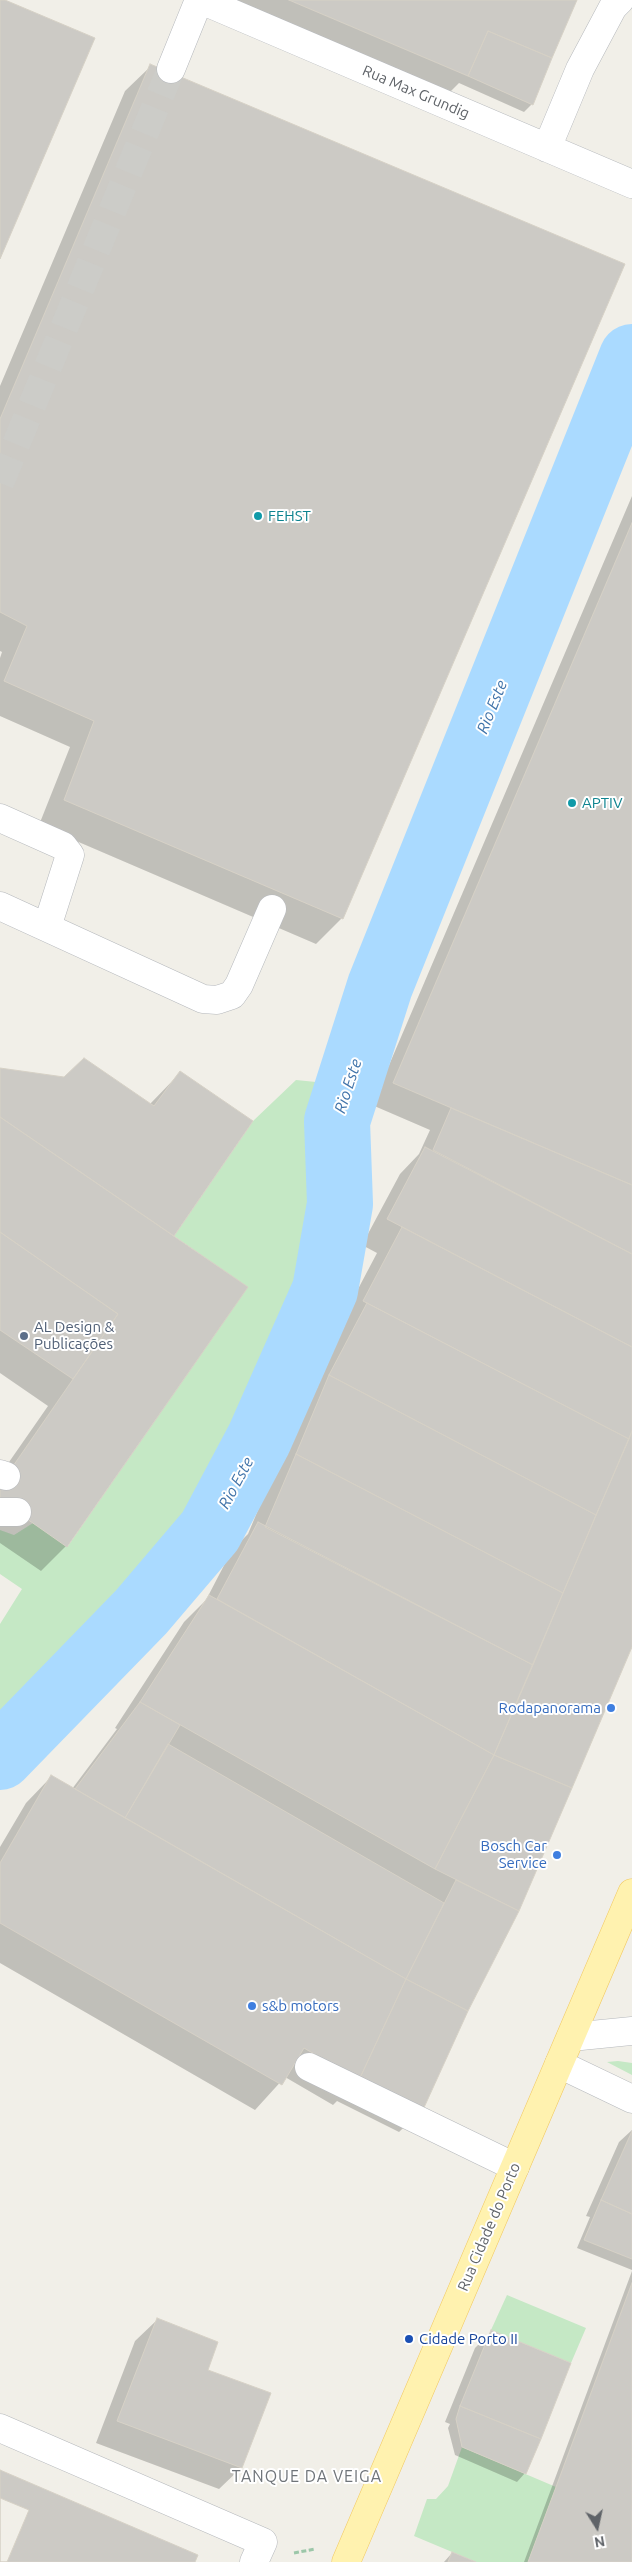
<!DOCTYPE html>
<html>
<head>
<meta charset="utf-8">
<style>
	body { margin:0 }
	#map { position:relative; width:632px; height:2562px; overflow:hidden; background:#f1efe8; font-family:Ubuntu,sans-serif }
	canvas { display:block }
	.north { position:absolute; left:572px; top:2502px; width:50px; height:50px; -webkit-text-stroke:4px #fff; paint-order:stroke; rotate:170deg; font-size:14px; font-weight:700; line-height:20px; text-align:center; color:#5f6368 }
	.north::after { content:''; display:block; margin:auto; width:18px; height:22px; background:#5f6368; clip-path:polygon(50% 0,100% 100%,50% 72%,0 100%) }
</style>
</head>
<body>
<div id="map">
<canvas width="632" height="2562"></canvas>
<div class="north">N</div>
</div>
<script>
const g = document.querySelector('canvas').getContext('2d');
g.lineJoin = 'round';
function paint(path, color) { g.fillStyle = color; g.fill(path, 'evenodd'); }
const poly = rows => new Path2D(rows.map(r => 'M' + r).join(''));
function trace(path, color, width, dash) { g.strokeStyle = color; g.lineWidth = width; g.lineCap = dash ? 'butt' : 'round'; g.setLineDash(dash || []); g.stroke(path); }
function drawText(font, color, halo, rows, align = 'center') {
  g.font = font + ' Ubuntu,sans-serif'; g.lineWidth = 4; g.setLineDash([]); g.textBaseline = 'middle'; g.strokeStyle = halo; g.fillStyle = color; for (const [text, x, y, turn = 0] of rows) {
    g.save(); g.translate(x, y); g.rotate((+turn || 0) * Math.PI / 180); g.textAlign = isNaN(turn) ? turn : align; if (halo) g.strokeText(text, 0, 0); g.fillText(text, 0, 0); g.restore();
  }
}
const green = poly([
	[296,1080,326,1083,310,1131,324,1212,310,1288,261,1404,185,1536,103,1619,0,1736,0,1624,22,1589,0,1574,0,1530,14,1535,33,1523,68,1546,247,1287,174,1236,253,1121],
	[618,2061,632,2063,632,2075,607,2062],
	[507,2295,586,2328,571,2363,491,2330],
	[462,2447,556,2487,528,2562,476,2562,414,2536,427,2499,436,2499,448,2486]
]);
const shadow = poly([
	[204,0,575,0,532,104,524,112,459,83,441,101],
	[151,66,623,265,342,918,316,944,39,825,70,747,0,716,0,658,2,652,0,651,0,386,125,91],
	[632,496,632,1643,518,1911,467,2011,421,2111,399,2132,337,2101,333,2105,285,2077,255,2110,0,1963,0,1847,26,1803,51,1777,72,1789,117,1729,115,1728,184,1622,206,1600,232,1550,248,1534,303,1402,342,1329,338,1327,377,1253,362,1245,400,1174,419,1154,430,1130,372,1105],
	[0,1069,150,1104,180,1073,252,1121,172,1236,66,1546,41,1571,0,1543,0,1475,48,1406,0,1373],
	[632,2130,632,2270,577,2248,590,2217,586,2216,619,2142],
	[632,2271,632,2562,524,2562],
	[157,2320,206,2370,269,2394,241,2468,219,2489,96,2443,135,2341],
	[491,2332,525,2473,517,2482,455,2455,448,2428,450,2424,445,2422,475,2348],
	[452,2553,473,2562,444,2562]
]);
const river = poly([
	[0,1757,141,1612,210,1531,259,1439,325,1290,340,1204,337,1121,380,986,632,357]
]);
const building = poly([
	[0,0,5,0,95,38,0,259,0,0],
	[289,0,577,0,552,58,488,31,468,76,289,0],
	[488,31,552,58,533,105,468,76,488,31],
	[150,64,625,264,343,919,64,800,94,721,4,681,27,626,0,612,0,419,150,64],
	[632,523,632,1185,393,1083,632,523],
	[84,1058,154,1106,180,1071,253,1121,174,1236,0,1117,0,1068,64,1077,84,1058],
	[451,1108,632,1185,632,1254,433,1150,451,1108],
	[0,1117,248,1287,67,1547,0,1500,0,1485,118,1314,0,1232,0,1117],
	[425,1147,632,1254,632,1347,387,1219,425,1147],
	[402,1227,632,1347,632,1431,629,1439,363,1301,402,1227],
	[0,1232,118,1314,73,1379,0,1330,0,1232],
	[367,1303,629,1439,596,1515,329,1375,367,1303],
	[329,1375,596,1515,563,1593,296,1454,329,1375],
	[632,1431,632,1647,572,1788,494,1755,632,1431],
	[296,1454,563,1593,533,1665,265,1527,296,1454],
	[258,1522,533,1665,494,1755,217,1599,258,1522],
	[209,1595,494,1755,435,1869,140,1702,209,1595],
	[140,1702,180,1725,125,1818,75,1789,140,1702],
	[168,1744,444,1903,406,1979,125,1818,168,1744],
	[494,1755,572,1788,519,1911,435,1869,494,1755],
	[51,1775,406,1979,359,2080,304,2048,282,2085,0,1923,0,1863,51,1775],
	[456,1880,519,1911,468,2011,406,1979,456,1880],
	[406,1979,468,2011,422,2112,359,2080,406,1979],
	[632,2131,632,2214,601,2200,632,2131],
	[601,2200,632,2214,632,2259,584,2240,601,2200],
	[632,2283,632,2562,528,2562,556,2487,632,2283],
	[157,2318,218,2342,208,2370,271,2393,242,2468,117,2421,157,2318],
	[491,2330,571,2363,541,2439,460,2406,491,2330],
	[460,2406,541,2439,526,2474,462,2447,456,2419,460,2406],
	[0,2470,198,2555,195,2562,0,2562,0,2470],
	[0,2498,29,2510,7,2562,0,2562,0,2498],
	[452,2552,476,2562,448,2562,452,2552]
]);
const minorTunnel = poly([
	[0,483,171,69]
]);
const path = poly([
	[294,2553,315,2549]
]);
const minor = poly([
	[201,0,632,184],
	[171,69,199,0],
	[547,148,580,69,613,7,620,0],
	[0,818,63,846,70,855,47,927],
	[0,906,203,999,217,1000,232,995,239,985,272,909],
	[0,1474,6,1476],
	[0,1512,17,1512],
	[571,2037,632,2031],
	[559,2064,632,2099],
	[309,2067,515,2167],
	[0,2428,263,2542,254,2562]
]);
const major = poly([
	[346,2562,632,1893]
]);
const markers = [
	[258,516,5,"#0f9aa8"],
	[572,803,5,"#0f9aa8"],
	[24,1336,5,"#5c6f8a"],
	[611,1708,5,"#3f7fe0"],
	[557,1855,5,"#3f7fe0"],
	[252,2006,5,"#3f7fe0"],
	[409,2339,5,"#1a4fb4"]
];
const streetNames = [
	["Rua Max Grundig",416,92,23],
	["Rua Cidade do Porto",489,2227,-67]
];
const cultureNames = [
	["FEHST",268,516],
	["APTIV",582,803]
];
const serviceNames = [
	["AL Design &",34,1327],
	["Publicações",34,1344]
];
const shopNames = [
	["Rodapanorama",601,1708],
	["Bosch Car",547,1846],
	["Service",547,1863],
	["s&b motors",262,2006,"left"]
];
const transitNames = [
	["Cidade Porto II",419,2339]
];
const waterNames = [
	["Rio Este",492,707,-68],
	["Rio Este",348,1086,-72],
	["Rio Este",236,1483,-62]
];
const neighbourhoodNames = [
	["TANQUE DA VEIGA",307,2477]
];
paint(green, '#c5e8c5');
paint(shadow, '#0003');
trace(river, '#aadaff', 66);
paint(building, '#cccac5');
trace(building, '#d6d1c6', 1);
trace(minorTunnel, '#ccccc8', 28, [28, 14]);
trace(minor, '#b5b8bc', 29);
trace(major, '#f2c960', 29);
trace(path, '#9cc7a9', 3, [5, 2.5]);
trace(minor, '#fff', 28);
trace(major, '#fff2af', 28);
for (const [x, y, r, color] of markers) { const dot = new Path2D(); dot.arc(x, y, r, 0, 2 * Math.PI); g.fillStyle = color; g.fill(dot); trace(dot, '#fff', 2); }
drawText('15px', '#5f6368', '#fff', streetNames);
drawText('15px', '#0d838f', '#fff', cultureNames, 'left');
drawText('15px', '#4e5e75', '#fff', serviceNames, 'left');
drawText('15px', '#366cbe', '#fff', shopNames, 'right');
drawText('15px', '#164399', '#fff', transitNames, 'left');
drawText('italic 16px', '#4174aa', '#fff', waterNames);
g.letterSpacing = '1px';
drawText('16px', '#70757a', '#fff', neighbourhoodNames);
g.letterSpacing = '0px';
</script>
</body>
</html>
